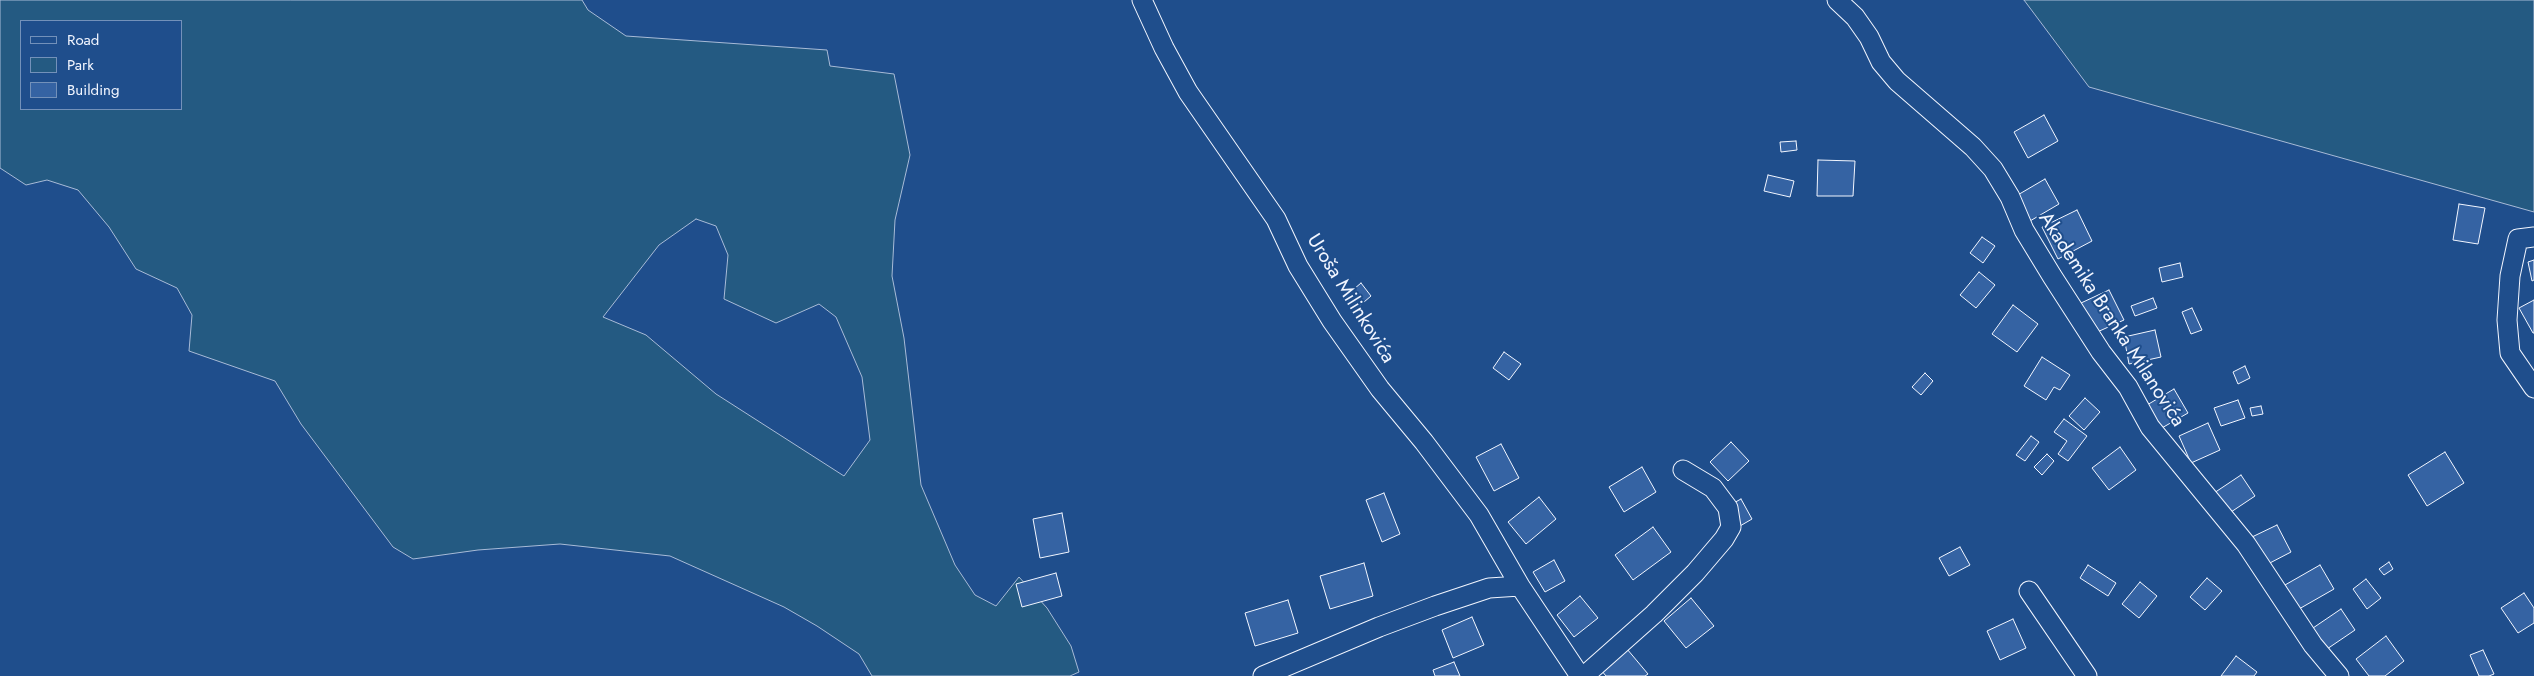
<!DOCTYPE html>
<html>
<head>
<meta charset="utf-8">
<style>
	body { margin:0 }
	#map { position:relative; width:2534px; height:676px; overflow:hidden; background:#1f4e8c; font-family:Jost,sans-serif }
	canvas { display:block }
	.legend { position:absolute; left:20px; top:20px; width:162px; height:90px; box-sizing:border-box; background:#1f4e8c; border:1px solid #7391ba; margin:0; padding:6px 9px; list-style:none; font-size:15px; color:#f2f6ff }
	.legend li { display:flex; align-items:center; gap:10px; height:25px }
	.legend b { width:25px; border:1px solid #7391ba }
</style>
</head>
<body>
<div id="map">
<canvas width="2534" height="676"></canvas>
<ul class="legend">
<li><b style="height:6px;background:#1f4e8c"></b>Road</li>
<li><b style="height:14px;background:#245a82"></b>Park</li>
<li><b style="height:14px;background:#3563a3"></b>Building</li>
</ul>
</div>
<script>
const g = document.querySelector('canvas').getContext('2d');
g.lineJoin = 'round';
function paint(path, color) { g.fillStyle = color; g.fill(path, 'evenodd'); }
const poly = rows => new Path2D(rows.map(r => 'M' + r).join(''));
function trace(path, color, width, dash) { g.strokeStyle = color; g.lineWidth = width; g.lineCap = dash ? 'butt' : 'round'; g.setLineDash(dash || []); g.stroke(path); }
function drawText(font, color, halo, rows, align = 'center') {
  g.font = font + ' Jost,sans-serif'; g.lineWidth = 4; g.setLineDash([]); g.textBaseline = 'middle'; g.strokeStyle = halo; g.fillStyle = color; for (const [text, x, y, turn = 0] of rows) {
    g.save(); g.translate(x, y); g.rotate((+turn || 0) * Math.PI / 180); g.textAlign = isNaN(turn) ? turn : align; if (halo) g.strokeText(text, 0, 0); g.fillText(text, 0, 0); g.restore();
  }
}
const green = poly([
	[0,0,582,0,588,10,626,36,827,50,830,66,894,74,910,155,895,220,892,276,904,338,921,485,955,565,975,595,996,606,1019,577,1047,608,1071,646,1079,672,1070,676,872,676,859,654,817,626,784,607,670,556,560,544,478,550,413,559,393,547,301,424,275,381,189,351,192,315,177,288,136,269,109,227,78,190,47,180,26,185,0,168,0,0],
	[21,21,181,21,181,109,21,109,21,21],
	[696,219,716,226,728,255,724,299,776,323,819,304,836,317,862,377,870,440,844,476,716,394,646,335,603,317,659,245,696,219],
	[2024,0,2534,0,2534,212,2089,87,2024,0]
]);
const building = poly([
	[2044,115,2058,141,2028,158,2014,132,2044,115],
	[1796,141,1797,150,1781,152,1780,142,1796,141],
	[1818,160,1855,161,1853,196,1817,196,1818,160],
	[1768,175,1794,181,1790,197,1764,191,1768,175],
	[2045,179,2059,204,2030,221,2016,196,2045,179],
	[2459,204,2485,208,2478,244,2453,240,2459,204],
	[2077,210,2092,241,2058,259,2042,227,2077,210],
	[1982,237,1995,246,1983,263,1970,253,1982,237],
	[2534,260,2534,280,2532,281,2528,262,2534,260],
	[2180,263,2183,277,2162,282,2159,268,2180,263],
	[1979,272,1995,285,1976,308,1960,295,1979,272],
	[1361,283,1371,296,1357,308,1347,295,1361,283],
	[2109,290,2124,320,2095,333,2081,303,2109,290],
	[2153,298,2157,308,2135,316,2131,306,2153,298],
	[2534,300,2534,333,2533,333,2519,308,2534,300],
	[2013,305,2038,324,2017,352,1992,334,2013,305],
	[2192,308,2202,330,2191,334,2182,312,2192,308],
	[2155,330,2161,357,2129,364,2124,337,2155,330],
	[1504,352,1521,364,1509,380,1493,368,1504,352],
	[2042,357,2070,375,2060,390,2054,387,2046,400,2024,386,2042,357],
	[2245,366,2250,378,2238,384,2233,372,2245,366],
	[1925,373,1933,381,1921,395,1912,387,1925,373],
	[2174,389,2188,413,2160,429,2147,405,2174,389],
	[2085,398,2100,412,2084,430,2069,416,2085,398],
	[2238,400,2245,418,2221,426,2214,408,2238,400],
	[2261,406,2263,414,2252,416,2250,408,2261,406],
	[2064,419,2087,436,2068,461,2058,454,2067,441,2054,432,2064,419],
	[2208,423,2220,450,2191,463,2179,436,2208,423],
	[2031,436,2039,442,2025,461,2016,455,2031,436],
	[1731,442,1749,461,1728,481,1710,462,1731,442],
	[1501,444,1519,478,1494,491,1476,457,1501,444],
	[2120,447,2136,470,2109,490,2092,468,2120,447],
	[2445,452,2464,483,2427,506,2408,475,2445,452],
	[2047,454,2054,461,2042,475,2034,467,2047,454],
	[1642,467,1656,492,1624,512,1609,487,1642,467],
	[2241,475,2255,496,2228,514,2214,493,2241,475],
	[1384,493,1400,534,1382,542,1366,500,1384,493],
	[1539,497,1556,519,1526,544,1508,522,1539,497],
	[1741,499,1752,519,1740,526,1730,505,1741,499],
	[1062,513,1069,552,1040,558,1033,519,1062,513],
	[2277,525,2291,552,2266,565,2252,537,2277,525],
	[1653,527,1671,552,1633,580,1615,555,1653,527],
	[1960,547,1970,565,1949,576,1939,558,1960,547],
	[1554,560,1565,581,1545,592,1533,572,1554,560],
	[2389,562,2393,569,2384,575,2379,569,2389,562],
	[1364,563,1373,596,1330,609,1320,576,1364,563],
	[2088,565,2116,583,2108,596,2080,578,2088,565],
	[2320,565,2334,589,2299,609,2285,585,2320,565],
	[1056,573,1062,596,1022,607,1016,584,1056,573],
	[2207,578,2222,591,2205,610,2190,597,2207,578],
	[2366,579,2381,598,2367,609,2353,589,2366,579],
	[2140,582,2157,596,2139,618,2122,604,2140,582],
	[2524,593,2534,608,2534,623,2518,633,2501,608,2524,593],
	[1580,596,1598,618,1574,637,1557,615,1580,596],
	[1691,598,1714,626,1686,648,1664,621,1691,598],
	[1288,600,1298,633,1255,646,1245,613,1288,600],
	[2341,609,2355,630,2327,649,2313,628,2341,609],
	[1472,617,1484,645,1453,658,1442,630,1472,617],
	[2013,619,2026,648,2000,660,1987,631,2013,619],
	[2386,636,2404,661,2385,676,2369,676,2356,659,2386,636],
	[1627,649,1648,674,1645,676,1606,676,1601,670,1627,649],
	[2483,650,2494,674,2489,676,2479,676,2470,655,2483,650],
	[2236,656,2257,672,2254,676,2221,676,2236,656],
	[1454,662,1460,676,1435,676,1433,670,1454,662]
]);
const minor = poly([
	[1142,0,1164,48,1188,92,1276,219,1298,266,1332,321,1380,389,1424,442,1479,515,1520,586,1580,676],
	[1837,0,1855,17,1869,37,1881,62,1897,81,1973,147,1993,169,2010,197,2024,230,2052,276,2101,352,2128,387,2150,427,2246,544,2313,645,2339,676],
	[2534,237,2518,239,2510,276,2507,320,2510,353,2534,388],
	[2029,591,2087,676],
	[1263,676,1379,627,1435,606,1489,588,1520,586],
	[1584,676,1654,614,1695,573,1724,539,1731,527,1728,508,1713,488,1683,470]
]);
const streetNames = [
	["Uroša Milinkovića",1350,299,58],
	["Akademika Branka Milanovića",2111,320,57]
];
paint(green, '#245a82');
trace(green, '#a8bbd7', 1);
paint(building, '#3563a3');
trace(building, '#f2f6ff', 1);
trace(minor, '#f2f6ff', 21);
trace(minor, '#1f4e8c', 19);
drawText('20px', '#f2f6ff', '#1f4e8c', streetNames);
</script>
</body>
</html>
